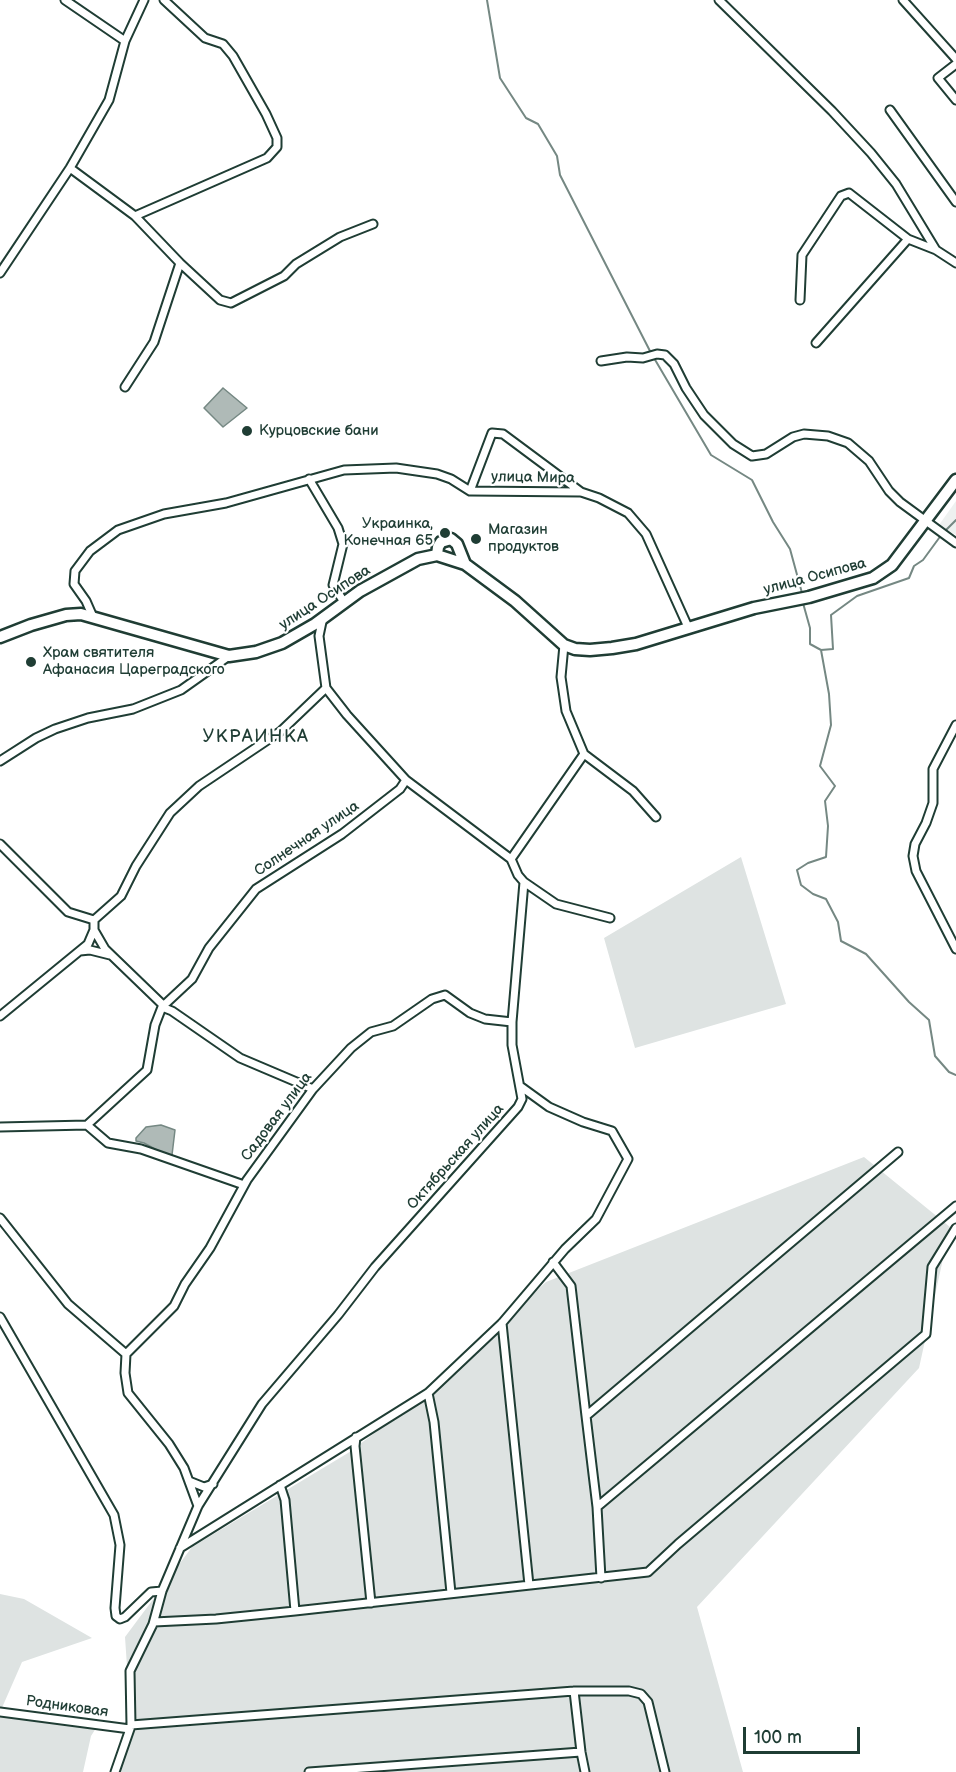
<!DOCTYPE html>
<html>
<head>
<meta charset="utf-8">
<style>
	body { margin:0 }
	#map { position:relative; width:956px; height:1772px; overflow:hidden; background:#fff; font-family:"Balsamiq Sans",sans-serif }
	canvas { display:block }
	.scale { position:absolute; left:743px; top:1727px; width:117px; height:27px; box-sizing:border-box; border:3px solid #1f3d34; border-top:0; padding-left:8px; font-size:18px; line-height:21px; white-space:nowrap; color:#1f3d34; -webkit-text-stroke:4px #fff; paint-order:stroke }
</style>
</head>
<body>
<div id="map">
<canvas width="956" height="1772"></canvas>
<div class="scale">100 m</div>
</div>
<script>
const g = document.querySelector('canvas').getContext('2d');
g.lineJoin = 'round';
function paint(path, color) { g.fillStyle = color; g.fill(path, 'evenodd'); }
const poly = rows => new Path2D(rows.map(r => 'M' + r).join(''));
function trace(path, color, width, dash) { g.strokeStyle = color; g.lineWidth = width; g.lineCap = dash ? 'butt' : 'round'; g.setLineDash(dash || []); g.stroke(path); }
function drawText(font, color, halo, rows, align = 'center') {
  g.font = font + ' "Balsamiq Sans",sans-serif'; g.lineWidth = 4.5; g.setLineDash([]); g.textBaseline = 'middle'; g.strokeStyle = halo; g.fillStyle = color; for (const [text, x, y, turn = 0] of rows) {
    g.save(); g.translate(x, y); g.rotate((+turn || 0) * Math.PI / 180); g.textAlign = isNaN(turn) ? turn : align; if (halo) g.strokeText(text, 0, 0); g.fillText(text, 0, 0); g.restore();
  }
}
const built = poly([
	[956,501,956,535,939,525]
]);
const green = poly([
	[741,857,786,1004,635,1048,604,938],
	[864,1157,950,1227,919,1368,697,1607,743,1772,119,1772,131,1725,125,1637,192,1547,348,1453,428,1393,546,1282],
	[0,1594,24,1599,92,1638,22,1662,1,1710,98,1725,91,1736,83,1772,0,1772]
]);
const water = poly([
	[223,388,247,408,223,427,204,408,223,388],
	[161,1125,175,1130,172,1155,166,1155,144,1143,136,1141,136,1138,146,1127,161,1125]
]);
const stream = poly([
	[487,0,500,78,526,118,538,124,557,156,560,175,651,353],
	[654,358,711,455,752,480,773,522,790,549,802,593],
	[803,603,810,628,810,644,821,650,829,694,831,725,820,766,835,786,825,801,828,826,826,857,808,863,797,870,801,885,813,894,826,899,838,922,841,941,866,954,909,1002,929,1020,935,1056,949,1072,956,1075],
	[821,650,833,649,831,615,857,596,909,578,914,566,923,560,942,534,956,520]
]);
const street = poly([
	[65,0,125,41],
	[719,0,832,111,871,153,896,184,936,250],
	[903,0,956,59],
	[956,64,938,78,956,100],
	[890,110,956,202],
	[70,168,135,216,180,263,220,300,231,303,284,276,296,264,340,237,373,224],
	[135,216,267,158,277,147,277,138,266,114,233,56,223,44,205,38,164,0],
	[0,273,70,168,109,100,125,41,144,0],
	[800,300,802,255,841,196,849,193,908,239,936,250,956,263],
	[816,343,908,239],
	[601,361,627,357,643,358,657,354,665,355,674,364,686,388,704,415,733,444,752,456,766,454,793,437,804,434,828,436,848,443,869,461,889,491,900,502,956,543],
	[125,387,154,342,180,263],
	[309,479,338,528,343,544,333,585,344,602],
	[470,491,492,433,503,434,581,492],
	[93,617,86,601,74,584,75,571,90,551,118,530,164,514,226,503,344,470,396,468,437,474,451,479,470,491,581,492,599,498,628,513,646,534,688,627],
	[323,617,319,636,326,688,347,715,406,780,511,859],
	[956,725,933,769,933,803,926,823,915,844,913,856,916,871,956,949],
	[584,754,633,791,656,817],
	[0,761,36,738,55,729,88,718,133,709,181,690,229,656],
	[0,844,68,912,94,920],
	[524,882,556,904,610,918],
	[94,930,105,949,163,1005,162,1007,172,1011,240,1058,313,1089],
	[80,951,90,950,110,955],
	[0,1016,88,944,94,930,94,920,121,896,136,866,170,813,199,786,281,731,326,688],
	[87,1125,147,1070,155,1025,162,1007,192,979,209,948,256,889,342,834,400,789,406,780],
	[0,1127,87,1125,108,1143,141,1149,244,1185],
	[898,1152,586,1416,597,1507,956,1206],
	[0,1218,68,1304,126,1354],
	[553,1262,571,1286,586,1416],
	[0,1317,114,1515,120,1545,115,1608,116,1616,120,1619,125,1617,151,1592,162,1591],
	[502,1323,529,1585],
	[126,1354,174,1306,185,1284,210,1248,247,1180,313,1089,351,1048,371,1032,393,1026,432,999,445,995,470,1013,485,1019,512,1022],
	[126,1354,125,1373,128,1393,169,1444,184,1468,198,1506],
	[428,1393,434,1422,451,1593],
	[356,1437,355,1446,371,1603],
	[189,1481,204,1487,213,1484],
	[280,1485,285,1500,295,1611],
	[597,1507,601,1578],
	[180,1548,428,1393,502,1323,565,1249,596,1219,628,1159,612,1131,583,1122,549,1107,520,1086],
	[153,1624,162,1591,198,1506,262,1404,338,1315,375,1267,518,1107,522,1099,512,1045,512,1022,524,882,518,875,511,859,584,754,566,711,561,677,564,645],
	[574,1691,581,1752,585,1772],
	[0,1712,130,1729],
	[115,1772,131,1726],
	[309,1772,581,1752],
	[665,1772,648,1702,641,1694,629,1691,574,1691,131,1725,130,1671,154,1622,216,1619,295,1611,648,1572,678,1544,926,1334,932,1267,956,1228]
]);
const secondary = poly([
	[437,555,438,547,441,542,451,539,457,544,465,564],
	[0,637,31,625,66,615,81,614,229,656,256,652,282,643,315,624,360,591,418,559,437,555,465,564,515,601,564,645,575,649,590,650,612,648,636,644,754,608,809,597,873,578,892,565,956,480]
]);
const markers = [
	[247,431,6,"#1f3d34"],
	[445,533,6,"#1f3d34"],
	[476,539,6,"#1f3d34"],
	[31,662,6,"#1f3d34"]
];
const poiNames = [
	["Курцовские бани",259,431],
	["Украинка,",433,524,"right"],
	["Конечная 65",433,541,"right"],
	["Магазин",488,530],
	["продуктов",488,547],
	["Храм святителя",43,653],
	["Афанасия Цареградского",43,670]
];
const streetNames = [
	["улица Мира",533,478,1],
	["улица Осипова",815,577,-15],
	["улица Осипова",325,598,-33],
	["Солнечная улица",307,839,-34],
	["Садовая улица",277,1117,-53],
	["Октябрьская улица",456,1157,-48],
	["Родниковая",67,1707,8]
];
const quarterNames = [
	["УКРАИНКА",256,737]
];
paint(built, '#eef1f0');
paint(green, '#dee3e2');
paint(water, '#afbab7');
trace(water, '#758883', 1.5);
trace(stream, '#758883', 2);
trace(street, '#1f3d34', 11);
trace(secondary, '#1f3d34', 15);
trace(street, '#fff', 7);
trace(secondary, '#fff', 10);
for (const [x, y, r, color] of markers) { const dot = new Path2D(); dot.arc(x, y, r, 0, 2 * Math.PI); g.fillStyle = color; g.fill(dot); trace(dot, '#fff', 2); }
drawText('15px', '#1f3d34', '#fff', poiNames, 'left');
drawText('15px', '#1f3d34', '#fff', streetNames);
g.letterSpacing = '1.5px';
drawText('18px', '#1f3d34', '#fff', quarterNames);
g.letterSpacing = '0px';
</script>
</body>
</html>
